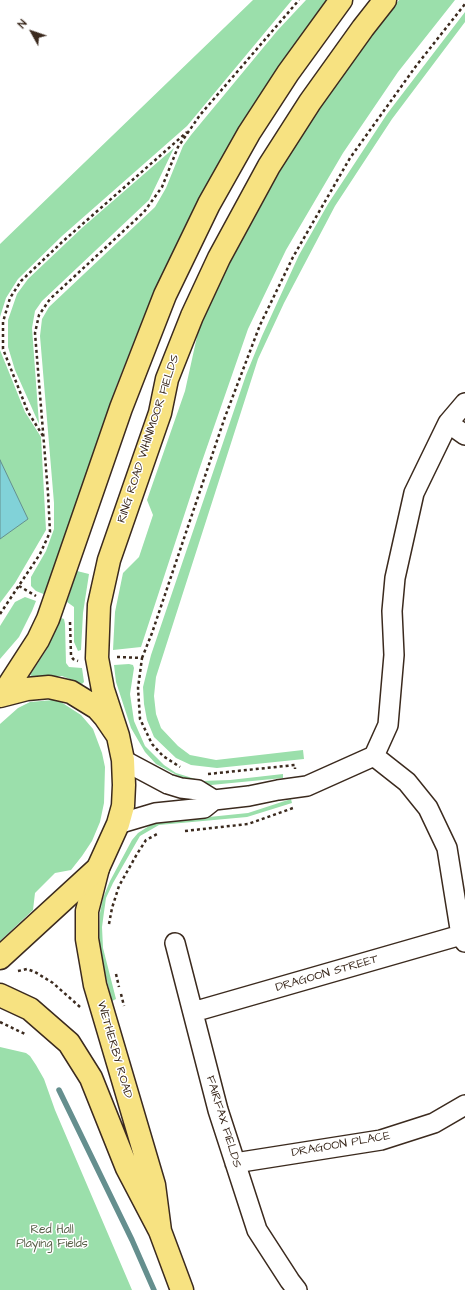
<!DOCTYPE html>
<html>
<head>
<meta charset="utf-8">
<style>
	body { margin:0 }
	#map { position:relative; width:465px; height:1290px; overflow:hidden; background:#fff; font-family:"Architects Daughter",sans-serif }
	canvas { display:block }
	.north { position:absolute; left:12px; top:12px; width:40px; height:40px; -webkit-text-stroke:3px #fff; paint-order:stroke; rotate:310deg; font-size:11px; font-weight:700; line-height:16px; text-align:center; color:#3b2a1e }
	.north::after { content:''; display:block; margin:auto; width:14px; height:18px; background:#3b2a1e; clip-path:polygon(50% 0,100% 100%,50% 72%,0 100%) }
</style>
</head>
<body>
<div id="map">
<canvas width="465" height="1290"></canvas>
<div class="north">N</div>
</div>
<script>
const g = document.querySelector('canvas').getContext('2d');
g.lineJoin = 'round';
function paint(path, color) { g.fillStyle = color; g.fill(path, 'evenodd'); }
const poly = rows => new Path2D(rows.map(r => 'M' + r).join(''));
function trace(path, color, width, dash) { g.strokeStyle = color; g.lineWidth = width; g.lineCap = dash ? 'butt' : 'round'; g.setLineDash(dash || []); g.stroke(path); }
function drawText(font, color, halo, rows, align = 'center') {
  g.font = font + ' "Architects Daughter",sans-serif'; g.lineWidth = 3; g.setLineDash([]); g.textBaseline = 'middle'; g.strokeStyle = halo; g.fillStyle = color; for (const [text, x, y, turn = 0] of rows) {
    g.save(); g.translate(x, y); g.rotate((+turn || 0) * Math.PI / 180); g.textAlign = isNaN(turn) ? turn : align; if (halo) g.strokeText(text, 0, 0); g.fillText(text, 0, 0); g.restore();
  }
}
const green = poly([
	[253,0,292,0,187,126,62,236,18,279,6,298,0,317,0,244],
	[306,0,327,0,259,98,218,165,184,228,144,316,116,387,46,595,36,591,31,586,31,577,46,551,54,529,54,503,40,336,42,319,49,307,155,207,166,188,183,146,191,135,277,31],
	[399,0,455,0,398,72,343,153,286,250,248,329,199,470,141,647,113,650,115,612,123,573,139,557,153,515,147,500,185,391,198,332,225,272,292,149,329,91],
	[465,12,465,22,392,119,335,206,284,303,258,359,156,677,154,696,156,714,161,728,178,746,190,755,216,760,303,750,304,759,217,768,191,765,176,758,154,737,147,720,144,704,143,687,151,655,246,375,262,336,299,255,328,204,387,114],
	[174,148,149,200,42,301,35,311,32,328,39,424,15,370,8,347,8,320,17,294,28,279,83,227],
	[0,350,25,412,41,437,46,530,15,583,0,603],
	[77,571,89,574,83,613,81,650,78,651,74,642,74,607,67,602],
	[25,597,36,601,32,611,19,637,0,659,0,626,15,602],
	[61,618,64,619,65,624,66,663,69,667,82,668,84,682,82,684,62,676,33,677,30,675,47,649],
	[129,664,133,665,134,668,130,694,134,721,145,746,164,765,176,773,202,781,230,780,283,774,283,778,211,785,184,779,156,764,145,752,131,728,116,682,114,665],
	[53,700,61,702,81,715,93,729,102,753,105,767,104,803,100,822,92,841,82,856,71,870,55,873,35,893,33,910,0,941,0,724,18,708,30,702],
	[291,799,292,803,247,817,159,825,140,836,113,883,106,898,104,912,102,927,103,948,116,999,112,1001,99,949,100,913,103,898,110,881,132,840,138,833,149,826,160,822,248,813],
	[0,1047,26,1053,30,1056,36,1065,44,1079,55,1110,132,1290,0,1290]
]);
const water = poly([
	[0,460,28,519,0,539,0,460]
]);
const stream = poly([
	[59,1090,132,1240,154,1290]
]);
const path = poly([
	[43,436,28,412,3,349,3,322,10,298,21,281,61,243,187,132],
	[19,586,36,596],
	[0,614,40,554,50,532,48,493,35,333,39,315,50,299,144,212,162,187,178,147,200,115,299,0],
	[70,622,71,655,73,659,78,661],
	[117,657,142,658,138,688,140,719,152,744,163,756,180,767],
	[142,658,152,633,225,417,260,325,293,257,350,158,416,66,465,4],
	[208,774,295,765,295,769],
	[185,831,248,824,293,808],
	[109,924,112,908,119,886,137,854,146,840,159,833],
	[18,971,27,969,35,972,53,983,80,1007],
	[116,974,119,987],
	[121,994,124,1006],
	[0,1022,27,1035]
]);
const minor = poly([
	[448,423,465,403],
	[374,756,407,782,428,808,447,848,461,935,465,942],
	[123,760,168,784,181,788,198,790,214,800],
	[118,824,155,813,204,808,214,800,249,796,278,790,307,786,374,756,388,725,394,655,392,611,395,578,414,493,448,423,465,435],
	[175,943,218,1110,257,1230,290,1281,297,1290],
	[193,1012,461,935],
	[235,1163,381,1140,434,1123,465,1105]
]);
const primary = poly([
	[98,868,87,911,87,939,95,985,154,1185,160,1231],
	[0,995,30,1009,69,1043,91,1078,127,1168,160,1231,182,1290]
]);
const trunk = poly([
	[3,694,38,640,48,619,121,408,165,295,209,204,249,133,288,73,341,0],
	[0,696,27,689,49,687,71,692,97,708,105,717,118,736,123,760,124,785,123,806,118,824,98,868,0,958],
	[118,736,103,690,97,658,99,605,109,560,160,413,167,379,192,316,219,258,269,166,310,102,363,28,385,0]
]);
const streetNames = [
	["RING ROAD WHINMOOR FIELDS",149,439,-72],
	["DRAGOON STREET",327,974,-16],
	["WETHERBY ROAD",114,1050,74],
	["FAIRFAX FIELDS",223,1122,73],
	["DRAGOON PLACE",341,1145,-10]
];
const parkNames = [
	["Red Hall",52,1230],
	["Playing Fields",52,1244]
];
paint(green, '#9bdfab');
paint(water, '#81d2d8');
trace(water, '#658f8e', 1);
trace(stream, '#658f8e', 5.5);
trace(minor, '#3b2a1e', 22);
trace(primary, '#3b2a1e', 25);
trace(trunk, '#3b2a1e', 25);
trace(path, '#3b2a1e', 2.5, [3, 3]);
trace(minor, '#fff', 19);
trace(primary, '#f7e281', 22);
trace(trunk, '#f7e281', 22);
drawText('12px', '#3b2a1e', '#fff', streetNames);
drawText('12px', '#586048', '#fff', parkNames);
</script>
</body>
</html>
